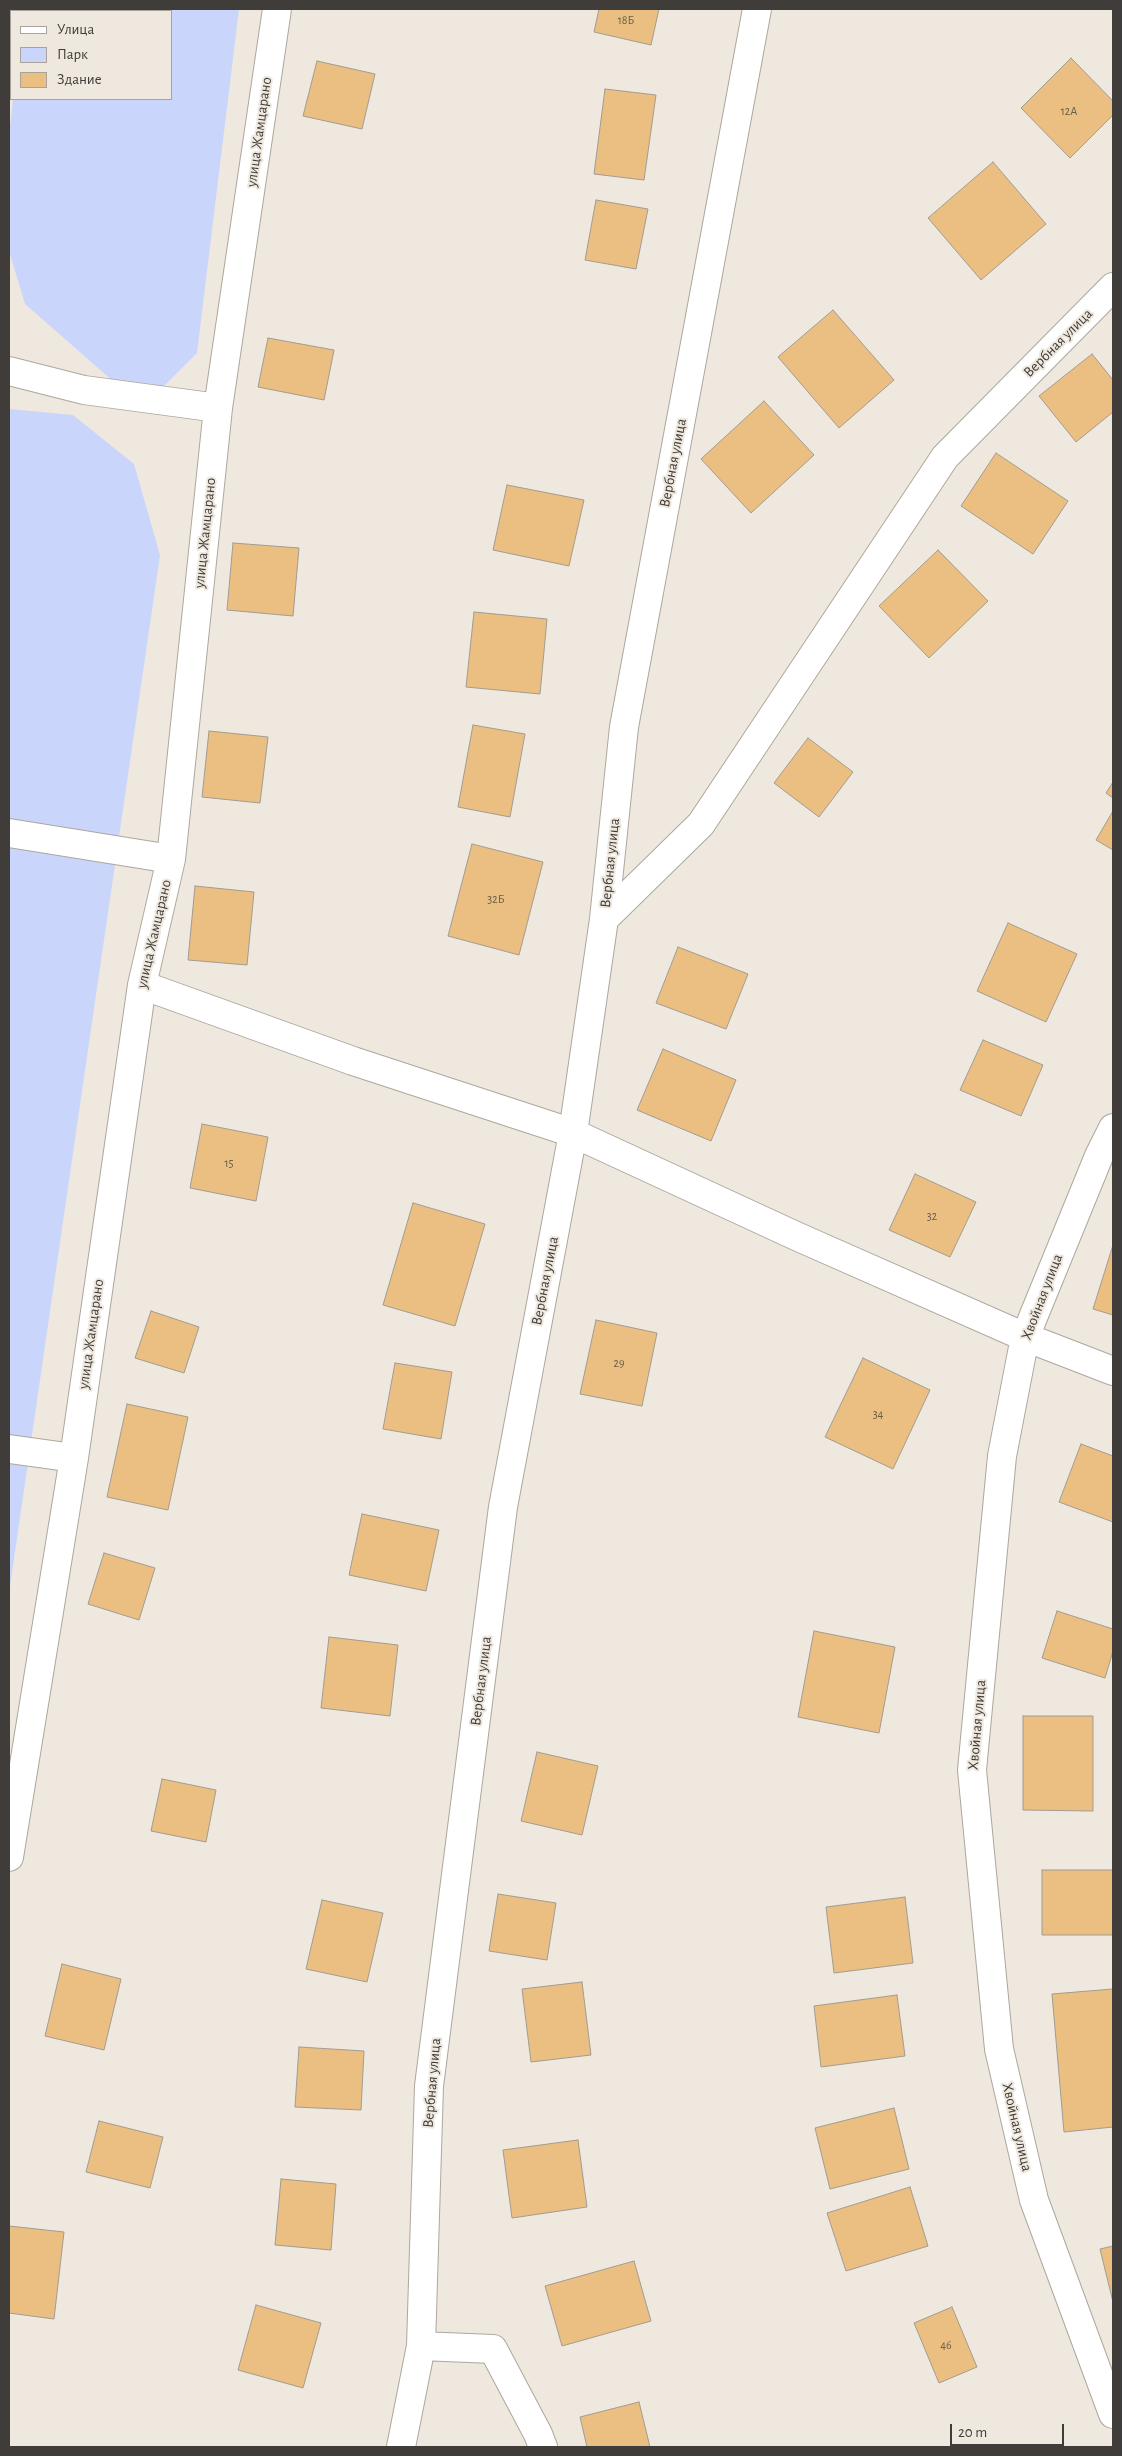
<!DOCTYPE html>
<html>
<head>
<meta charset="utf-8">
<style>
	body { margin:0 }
	#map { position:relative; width:1122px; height:2456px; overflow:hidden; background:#efe8de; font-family:"Alegreya Sans",sans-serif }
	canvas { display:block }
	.frame { position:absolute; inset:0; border:10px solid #3f3c39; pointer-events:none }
	.legend { position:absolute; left:10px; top:10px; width:162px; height:90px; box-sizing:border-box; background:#efe8de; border:1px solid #a9a39c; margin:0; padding:6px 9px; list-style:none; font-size:15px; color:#3f3c39 }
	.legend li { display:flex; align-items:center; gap:10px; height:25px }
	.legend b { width:25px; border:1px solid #a9a39c }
	.scale { position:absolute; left:950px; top:2424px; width:114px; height:22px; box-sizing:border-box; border:2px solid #3f3c39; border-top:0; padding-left:6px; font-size:15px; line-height:18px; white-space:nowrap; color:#3f3c39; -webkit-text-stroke:4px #efe8de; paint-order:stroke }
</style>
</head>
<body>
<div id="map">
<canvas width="1122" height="2456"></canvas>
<div class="frame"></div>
<ul class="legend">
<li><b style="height:6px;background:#fff"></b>Улица</li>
<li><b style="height:14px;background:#c9d5fa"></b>Парк</li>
<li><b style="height:14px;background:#eabf81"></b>Здание</li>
</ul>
<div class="scale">20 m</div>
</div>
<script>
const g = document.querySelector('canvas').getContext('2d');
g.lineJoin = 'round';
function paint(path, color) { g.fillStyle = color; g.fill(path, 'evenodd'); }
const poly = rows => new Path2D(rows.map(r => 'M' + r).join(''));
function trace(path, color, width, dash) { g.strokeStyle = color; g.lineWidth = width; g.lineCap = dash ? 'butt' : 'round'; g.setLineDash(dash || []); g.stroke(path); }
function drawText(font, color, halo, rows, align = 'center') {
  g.font = font + ' "Alegreya Sans",sans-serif'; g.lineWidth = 4; g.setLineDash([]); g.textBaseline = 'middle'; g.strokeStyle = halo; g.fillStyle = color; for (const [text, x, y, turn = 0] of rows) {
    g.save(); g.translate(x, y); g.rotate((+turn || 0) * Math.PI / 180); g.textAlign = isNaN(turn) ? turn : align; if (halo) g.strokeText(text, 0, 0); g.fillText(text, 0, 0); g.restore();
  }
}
const green = poly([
	[9,9,20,9,20,11,11,11,11,83,9,103],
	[25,9,239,9,197,353,161,389,114,382,25,304,9,251,9,136,13,99,171,99,171,11,24,11],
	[9,409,73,415,134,464,160,555,9,1593]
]);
const building = poly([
	[599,9,659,9,651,45,594,32,599,9],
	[1071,58,1113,101,1113,115,1070,158,1021,108,1071,58],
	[317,61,375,74,362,129,303,116,317,61],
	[605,89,656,95,644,180,594,174,605,89],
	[993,162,1046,224,981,280,928,218,993,162],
	[596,200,648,209,636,269,585,260,596,200],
	[833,310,894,380,839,428,778,357,833,310],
	[268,338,334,350,324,400,258,387,268,338],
	[1092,354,1113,380,1113,412,1076,442,1039,396,1092,354],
	[764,401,814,455,751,513,701,459,764,401],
	[996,453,1068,501,1033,554,961,506,996,453],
	[507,485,584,500,569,566,493,550,507,485],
	[233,543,299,548,293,616,227,610,233,543],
	[938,550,988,601,929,658,879,606,938,550],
	[474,612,547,619,540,694,466,687,474,612],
	[473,725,525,734,510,817,458,807,473,725],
	[209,731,268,737,260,803,202,797,209,731],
	[808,738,853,772,819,817,774,783,808,738],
	[1113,782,1113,798,1106,793,1113,782],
	[1113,811,1113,850,1096,840,1113,811],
	[472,844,543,862,519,955,448,936,472,844],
	[195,886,254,892,247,965,188,960,195,886],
	[1008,923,1077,954,1046,1022,977,991,1008,923],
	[678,947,748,974,726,1029,656,1003,678,947],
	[983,1040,1043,1065,1021,1116,960,1090,983,1040],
	[663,1049,736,1080,711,1141,637,1110,663,1049],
	[202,1124,268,1137,256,1201,190,1188,202,1124],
	[915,1174,976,1202,950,1257,889,1230,915,1174],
	[413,1203,485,1224,455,1326,383,1305,413,1203],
	[1113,1245,1113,1315,1093,1309,1113,1245],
	[151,1311,199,1327,184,1373,135,1358,151,1311],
	[596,1320,657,1333,642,1406,580,1394,596,1320],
	[863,1358,930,1390,893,1469,825,1437,863,1358],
	[395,1363,452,1372,441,1439,383,1429,395,1363],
	[127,1404,188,1417,168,1510,107,1497,127,1404],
	[1081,1444,1113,1456,1113,1522,1059,1502,1081,1444],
	[362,1514,439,1530,426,1591,349,1575,362,1514],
	[104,1553,155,1568,139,1620,88,1604,104,1553],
	[1057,1611,1113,1629,1113,1651,1105,1678,1042,1658,1057,1611],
	[814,1631,895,1647,879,1733,798,1717,814,1631],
	[329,1637,398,1645,390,1716,321,1708,329,1637],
	[1023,1716,1093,1716,1093,1811,1023,1810,1023,1716],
	[537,1752,598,1766,582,1835,521,1821,537,1752],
	[162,1779,216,1790,206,1842,151,1831,162,1779],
	[1042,1870,1113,1870,1113,1935,1042,1935,1042,1870],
	[498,1894,556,1903,547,1960,489,1951,498,1894],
	[905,1897,913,1963,834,1973,826,1907,905,1897],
	[322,1900,383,1913,367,1982,306,1969,322,1900],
	[62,1964,121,1979,104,2050,45,2036,62,1964],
	[582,1982,591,2055,531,2062,522,1989,582,1982],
	[1113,1989,1113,2127,1064,2132,1052,1994,1113,1989],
	[897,1995,905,2056,821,2067,814,2006,897,1995],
	[299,2047,364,2051,361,2110,295,2107,299,2047],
	[894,2108,909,2169,830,2189,815,2128,894,2108],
	[99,2121,163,2137,150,2188,86,2172,99,2121],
	[578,2140,587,2207,512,2218,503,2150,578,2140],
	[281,2179,336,2184,331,2250,275,2245,281,2179],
	[910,2187,928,2246,846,2271,827,2213,910,2187],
	[9,2226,64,2232,54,2319,9,2313,9,2226],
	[1113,2246,1113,2302,1100,2249,1113,2246],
	[634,2261,651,2321,562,2346,545,2286,634,2261],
	[256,2305,321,2323,303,2388,238,2370,256,2305],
	[952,2307,977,2367,939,2383,914,2323,952,2307],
	[639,2402,650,2447,587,2447,580,2417,639,2402]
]);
const street = poly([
	[9,371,84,390,218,408],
	[9,833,171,859],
	[604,919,624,727,757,9],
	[142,985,353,1061,573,1133,796,1236,1025,1337,1113,1371],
	[1113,1128,1099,1156,1025,1337,1002,1456,972,1770,999,2049,1034,2200,1113,2414],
	[9,1449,74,1458],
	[9,1857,74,1458,142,985,171,859,218,408,277,9],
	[421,2346,493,2349,538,2434,543,2447],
	[401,2447,421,2346,429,2086,503,1507,573,1133,604,919,701,824,945,457,1113,287]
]);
const numberNames = [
	["18Б",626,20],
	["12А",1069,111],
	["32Б",496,899],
	["15",229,1163],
	["32",932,1216],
	["29",619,1363],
	["34",878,1414],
	["46",946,2345]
];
const streetNames = [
	["улица Жамцарано",259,132,-82],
	["Вербная улица",1058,343,-45],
	["Вербная улица",673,463,-79],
	["улица Жамцарано",205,533,-84],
	["Вербная улица",610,863,-84],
	["улица Жамцарано",154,934,-77],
	["Вербная улица",545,1281,-79],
	["Хвойная улица",1042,1297,-69],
	["улица Жамцарано",91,1334,-82],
	["Вербная улица",481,1681,-83],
	["Хвойная улица",977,1725,-85],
	["Вербная улица",432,2083,-85],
	["Хвойная улица",1017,2127,77]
];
paint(green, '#c9d5fa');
paint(building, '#eabf81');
trace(building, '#a29b92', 1);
trace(street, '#ada79e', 30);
trace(street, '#fff', 28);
drawText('12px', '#6a5d4b', null, numberNames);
drawText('15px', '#3f3c39', '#efe8de', streetNames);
</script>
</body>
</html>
